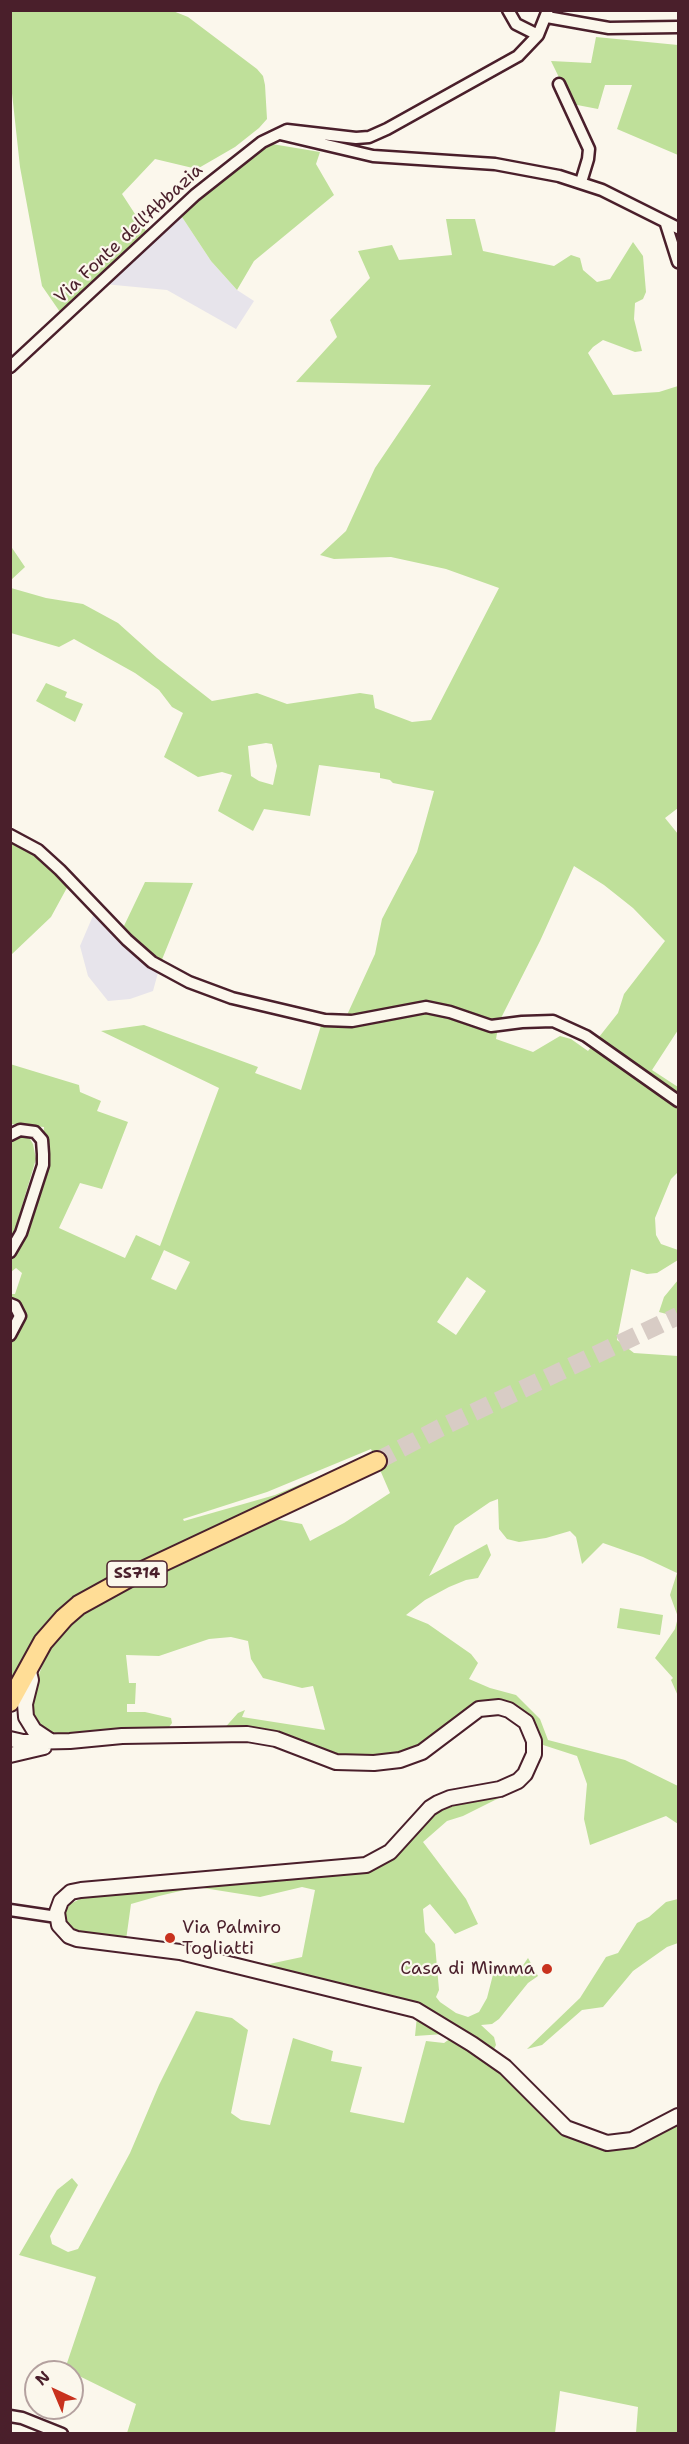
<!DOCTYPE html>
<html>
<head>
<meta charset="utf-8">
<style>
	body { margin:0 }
	#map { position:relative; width:689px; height:2444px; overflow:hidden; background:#fbf7ec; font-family:"Shantell Sans",sans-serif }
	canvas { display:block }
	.frame { position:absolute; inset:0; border:12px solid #4a1f2b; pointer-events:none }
	.north { position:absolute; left:24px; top:2360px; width:60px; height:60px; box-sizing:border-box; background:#fbf7ec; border:2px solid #b4a19f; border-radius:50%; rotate:316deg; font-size:16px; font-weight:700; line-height:24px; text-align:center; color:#4a1f2b }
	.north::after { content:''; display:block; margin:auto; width:21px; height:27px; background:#c8321e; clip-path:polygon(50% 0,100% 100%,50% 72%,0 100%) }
</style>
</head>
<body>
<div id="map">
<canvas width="689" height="2444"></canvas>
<div class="frame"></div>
<div class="north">N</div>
</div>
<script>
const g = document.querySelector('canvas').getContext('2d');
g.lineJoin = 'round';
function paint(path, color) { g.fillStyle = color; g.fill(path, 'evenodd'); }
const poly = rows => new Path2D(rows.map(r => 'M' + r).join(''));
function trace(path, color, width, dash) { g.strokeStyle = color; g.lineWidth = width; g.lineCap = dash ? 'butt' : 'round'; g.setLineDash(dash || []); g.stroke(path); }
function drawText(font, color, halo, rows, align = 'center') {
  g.font = font + ' "Shantell Sans",sans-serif'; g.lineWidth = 4.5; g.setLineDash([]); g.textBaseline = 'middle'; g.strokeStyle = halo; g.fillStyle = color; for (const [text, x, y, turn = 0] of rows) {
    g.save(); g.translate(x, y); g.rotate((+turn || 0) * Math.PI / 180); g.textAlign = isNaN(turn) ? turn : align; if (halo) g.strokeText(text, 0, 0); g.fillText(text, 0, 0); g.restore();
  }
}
const built = poly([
	[180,214,211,261,237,290,254,301,236,329,167,290,104,284],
	[95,911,159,969,153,991,130,999,108,1001,88,976,80,946]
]);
const green = poly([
	[10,11,173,11,188,17,257,69,263,76,265,85,267,119,259,128,235,147,197,169,155,159,122,194,146,231,60,312,42,286,20,167,11,84],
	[596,37,678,45,678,155,617,129,632,85,605,85,598,109,572,104,551,61,591,63],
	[272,144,320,152,316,164,334,195,254,261,237,290,211,261,180,214,257,150],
	[446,219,475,219,483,251,554,266,571,255,580,258,583,270,597,282,610,279,633,242,643,256,646,292,643,299,635,303,634,319,642,351,635,352,603,340,593,347,588,353,613,395,659,392,678,386,678,808,665,818,678,834,678,1030,652,1070,678,1087,678,1172,671,1179,655,1218,656,1235,661,1244,678,1250,678,1260,657,1273,647,1274,631,1269,617,1340,634,1353,678,1356,678,1696,671,1680,673,1678,655,1658,675,1629,678,1617,670,1595,677,1573,643,1557,603,1543,582,1564,576,1537,570,1531,546,1538,519,1542,507,1539,499,1529,498,1499,490,1502,455,1526,429,1576,487,1544,491,1555,478,1578,466,1580,449,1587,425,1600,406,1615,428,1624,471,1654,478,1663,469,1679,490,1688,516,1695,540,1719,548,1740,625,1760,678,1786,678,1824,666,1816,590,1845,584,1819,587,1784,577,1756,540,1744,526,1781,517,1789,463,1816,447,1821,423,1842,466,1899,478,1924,455,1934,430,1904,423,1909,425,1932,435,1944,439,1990,436,1997,440,2002,456,2013,468,2017,479,2012,487,1998,496,1963,515,1977,528,1958,538,1976,528,1983,499,2019,492,2024,481,2025,494,2037,496,2045,493,2051,462,2030,255,1967,302,1957,315,1890,302,1887,260,1897,197,1887,159,1896,131,1904,126,1940,79,1934,69,1928,66,1922,65,1912,70,1904,82,1898,120,1892,366,1868,431,1810,519,1782,539,1744,515,1708,469,1709,414,1750,395,1756,346,1759,221,1732,238,1713,245,1710,242,1717,325,1730,313,1686,302,1688,263,1678,251,1659,248,1641,231,1637,209,1639,159,1656,126,1655,129,1683,136,1683,135,1704,127,1704,127,1712,145,1712,171,1718,172,1723,169,1727,52,1735,43,1734,29,1716,30,1698,46,1656,56,1639,76,1620,107,1599,275,1519,302,1524,310,1541,344,1523,390,1493,371,1449,267,1492,183,1519,184,1521,275,1495,369,1455,38,1635,11,1681,10,1294,15,1294,22,1273,16,1268,11,1272,11,1261,23,1238,39,1187,44,1127,11,1124,10,1064,79,1085,80,1092,101,1101,97,1111,128,1122,102,1189,80,1183,59,1228,125,1258,136,1235,160,1246,219,1088,101,1031,144,1025,258,1067,255,1073,301,1090,324,1016,347,1015,375,954,382,919,417,852,434,791,393,783,390,780,380,778,380,773,319,765,310,816,264,809,253,831,218,811,232,775,222,772,198,777,164,757,183,713,172,707,159,690,135,673,74,639,59,647,11,633,11,588,46,598,83,604,118,623,157,658,212,701,257,693,287,704,360,693,373,695,375,708,412,722,431,720,499,588,446,569,391,557,334,559,320,555,346,531,375,468,431,385,296,382,337,337,330,320,370,278,358,251,392,245,399,260,452,255],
	[266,743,272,744,277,766,273,785,259,781,251,776,248,746],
	[574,866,604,885,633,908,665,941,624,994,618,1013,588,1051,571,1039,560,1036,533,1052,496,1039,499,1022,540,941],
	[164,1250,190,1262,176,1290,151,1279],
	[467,1277,486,1291,456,1335,437,1322],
	[10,545,25,567,11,580,10,580],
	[46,683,67,692,65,697,83,704,75,722,36,701],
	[10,839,36,853,69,884,51,917,11,955],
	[145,882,193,883,161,962,152,957,122,930],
	[23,1136,30,1139,33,1144,36,1159,11,1243,11,1140],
	[678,1280,678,1317,659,1312,664,1297],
	[620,1608,663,1615,660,1635,617,1628],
	[678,1899,678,1943,667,1947,633,1971,603,2007,582,2010,542,2045,527,2049,580,1998,606,1957,618,1953,637,1923,649,1917,666,1902],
	[196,2011,232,2018,248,2030,231,2113,241,2120,270,2125,293,2038,333,2051,331,2061,362,2067,350,2112,404,2123,426,2041,444,2043,451,2038,503,2069,565,2130,607,2145,678,2119,678,2433,636,2433,638,2407,560,2391,555,2433,127,2433,136,2404,65,2369,96,2277,19,2255,57,2190,72,2178,78,2185,50,2236,52,2244,68,2252,78,2249,130,2153,159,2085],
	[417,2016,444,2034,415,2036]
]);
const trunkTunnel = poly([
	[377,1461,440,1428,678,1316]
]);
const minor = poly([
	[508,10,516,24,538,35],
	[547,17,609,28,678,27],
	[559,84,589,149,588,159,581,182],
	[280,134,373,156,495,164,559,176,602,190,678,228],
	[666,224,678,262],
	[10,367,195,195,262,142,287,130,356,138,369,137,387,129,518,56,538,35,548,10],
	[10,835,38,850,60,870,127,940,152,962,189,982,232,998,325,1020,352,1021,426,1007,450,1012,491,1026,522,1022,553,1021,586,1036,678,1101],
	[10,1135,20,1130,35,1132,42,1140,43,1154,43,1165,21,1233,10,1252],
	[10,1304,15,1306,20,1316,10,1335],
	[10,1910,57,1917],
	[10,2416,22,2418,62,2434]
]);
const tertiary = poly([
	[28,1668,31,1680,25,1704,26,1717,34,1730,49,1740],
	[10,1739,23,1742,70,1741,122,1736,247,1734,276,1739,336,1762,374,1763,400,1760,422,1752,479,1709,499,1707,509,1710,526,1722,534,1741,534,1754,525,1774,518,1781,500,1789,450,1798,438,1803,430,1808,390,1852,366,1865,81,1890,71,1892,61,1901,57,1912,59,1925,69,1936,77,1939,180,1952,416,2010,472,2044,505,2067,566,2128,607,2143,632,2140,678,2116],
	[10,1755,44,1747]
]);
const trunk = poly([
	[10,1702,43,1642,64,1618,79,1605,128,1578,377,1461]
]);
const markers = [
	[170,1938,6,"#c8321e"],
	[547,1969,6,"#c8321e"]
];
const shields = [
	[137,1574,60]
];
const shieldNames = [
	["SS714",137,1574]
];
const streetNames = [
	["Via Fonte dell'Abbazia",129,234,-43]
];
const poiNames = [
	["Via Palmiro",182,1928],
	["Togliatti",182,1949],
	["Casa di Mimma",535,1969,"right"]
];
paint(built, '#e7e4eb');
paint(green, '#bfe09a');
trace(trunkTunnel, '#d8ccc5', 18, [18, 9]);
trace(minor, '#4a1f2b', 15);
trace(tertiary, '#4a1f2b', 18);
trace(trunk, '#4a1f2b', 22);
trace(minor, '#fbf7ec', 10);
trace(tertiary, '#fbf7ec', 14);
trace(trunk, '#ffdd96', 18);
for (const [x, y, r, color] of markers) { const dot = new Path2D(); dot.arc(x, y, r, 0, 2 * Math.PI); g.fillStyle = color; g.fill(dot); trace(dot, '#fbf7ec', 2); }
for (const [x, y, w] of shields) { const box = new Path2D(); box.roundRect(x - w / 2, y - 13, w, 26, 4.5); g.fillStyle = '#fbf7ec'; g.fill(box); trace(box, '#4a1f2b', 1.5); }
drawText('bold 16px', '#4a1f2b', null, shieldNames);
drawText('18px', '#4a1f2b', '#fbf7ec', streetNames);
drawText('18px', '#4a1f2b', '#fbf7ec', poiNames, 'left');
</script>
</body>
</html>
